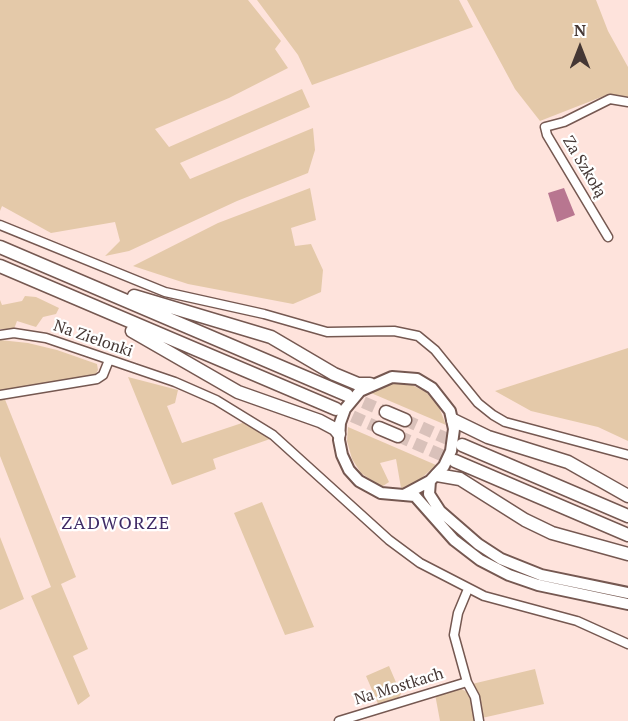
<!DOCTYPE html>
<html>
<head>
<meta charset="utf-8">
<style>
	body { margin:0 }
	#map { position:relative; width:628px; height:721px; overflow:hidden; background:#fee3dc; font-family:"PT Serif",serif }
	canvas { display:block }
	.north { position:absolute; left:550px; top:18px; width:60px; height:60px; -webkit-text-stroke:4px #fff; paint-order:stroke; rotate:0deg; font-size:16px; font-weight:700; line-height:24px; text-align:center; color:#453734 }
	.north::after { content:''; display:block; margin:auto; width:21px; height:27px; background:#453734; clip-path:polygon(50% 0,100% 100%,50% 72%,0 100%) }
</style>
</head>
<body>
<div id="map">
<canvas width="628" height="721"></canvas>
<div class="north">N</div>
</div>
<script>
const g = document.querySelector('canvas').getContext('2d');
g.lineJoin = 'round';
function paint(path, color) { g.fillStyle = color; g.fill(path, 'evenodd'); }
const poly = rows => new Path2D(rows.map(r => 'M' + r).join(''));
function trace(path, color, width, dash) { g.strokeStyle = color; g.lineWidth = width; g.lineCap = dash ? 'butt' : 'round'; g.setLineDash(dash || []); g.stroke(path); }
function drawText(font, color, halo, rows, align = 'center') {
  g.font = font + ' "PT Serif",serif'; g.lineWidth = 4.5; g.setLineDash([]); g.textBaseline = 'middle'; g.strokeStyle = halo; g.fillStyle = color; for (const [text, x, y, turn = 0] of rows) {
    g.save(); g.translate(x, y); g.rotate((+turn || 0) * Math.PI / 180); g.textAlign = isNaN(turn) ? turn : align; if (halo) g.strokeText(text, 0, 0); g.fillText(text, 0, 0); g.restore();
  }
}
const green = poly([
	[0,0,248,0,281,41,275,49,288,68,229,98,155,129,169,147,302,89,310,107,180,163,190,179,313,128,315,150,308,173,237,201,129,251,105,256,120,241,115,222,51,233,2,206,0,211],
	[257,0,459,0,473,27,312,85,298,55],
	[467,0,596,0,608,31,628,67,628,97,609,94,540,121,515,89],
	[310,188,316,220,291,228,295,246,311,244,323,270,321,292,293,304,188,284,133,266,218,223],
	[25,296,36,297,59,308,56,314,43,317,36,327,17,321,14,329,0,329,0,300,2,305,22,301],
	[0,340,28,343,57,350,97,364,98,370,94,377,0,393],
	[628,348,628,441,598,427,531,411,495,391],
	[128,377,178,390,175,403,167,406,182,443,251,420,270,439,213,459,216,469,172,485],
	[391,382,410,384,426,392,439,407,446,425,371,393],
	[4,397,76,577,61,584,88,649,73,656,90,696,78,705,31,596,51,587,0,456,0,398],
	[348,427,436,465,416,483,401,488,396,459,380,463,389,482,383,486,377,484,361,473,352,459,347,441],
	[262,502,314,627,285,635,234,513],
	[0,537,24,599,0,610],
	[389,666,401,694,397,700,379,706,366,676],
	[535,669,544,704,482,718,472,684],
	[458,687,467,692,471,699,476,721,440,721,435,694]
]);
const water = poly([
	[564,188,575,215,557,222,548,193]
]);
const highwayTunnel = poly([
	[347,395,386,412],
	[336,409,379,428],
	[405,420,461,445],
	[398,436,455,461]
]);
const minor = poly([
	[0,225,165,292,264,314,327,332,394,331,418,336,435,350,478,403,493,415,505,422,628,455],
	[608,237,547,135,545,127,564,122,610,99,628,102],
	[0,335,14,333,46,338,175,382,216,400,273,435,389,540,420,563,484,596,577,621,628,644],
	[0,395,97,379,103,375,109,360],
	[468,589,458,613,454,635,467,682,475,697,479,721],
	[339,721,467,682]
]);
const major = poly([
	[430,481,429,494,440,511,478,544,501,559,541,575,628,593],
	[404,495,430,481,444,466,451,451,454,429,450,411,432,388,417,379,392,377,360,391,345,409,340,423,339,440,342,455,349,470,359,481,381,493,415,496,454,540,480,560,509,575,538,585,628,604]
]);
const highway = poly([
	[0,247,347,395],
	[0,266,336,409],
	[134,296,271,337,334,374,358,384,370,384],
	[132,331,238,392,320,421,335,429,339,434],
	[386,412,405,420],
	[453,420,488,437,568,462,628,496],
	[379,428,398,436],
	[462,445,628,516],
	[455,461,628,535],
	[437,475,460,479,525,520,552,533,628,554]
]);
const streetNames = [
	["Za Szkołą",584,167,59],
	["Na Zielonki",93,339,19],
	["Na Mostkach",399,687,-17]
];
const neighbourhoodNames = [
	["ZADWORZE",116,524]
];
paint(green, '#e4c9a9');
paint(water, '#b87690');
trace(highwayTunnel, '#d9c1ba', 12, [12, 6]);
trace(minor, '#755851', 11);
trace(major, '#755851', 14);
trace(highway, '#755851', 15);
trace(minor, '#fff', 8);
trace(major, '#fff', 10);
trace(highway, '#fff', 12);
drawText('16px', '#453734', '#fff', streetNames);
g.letterSpacing = '1.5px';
drawText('18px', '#3f2a65', '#fff', neighbourhoodNames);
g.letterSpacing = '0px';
</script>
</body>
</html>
